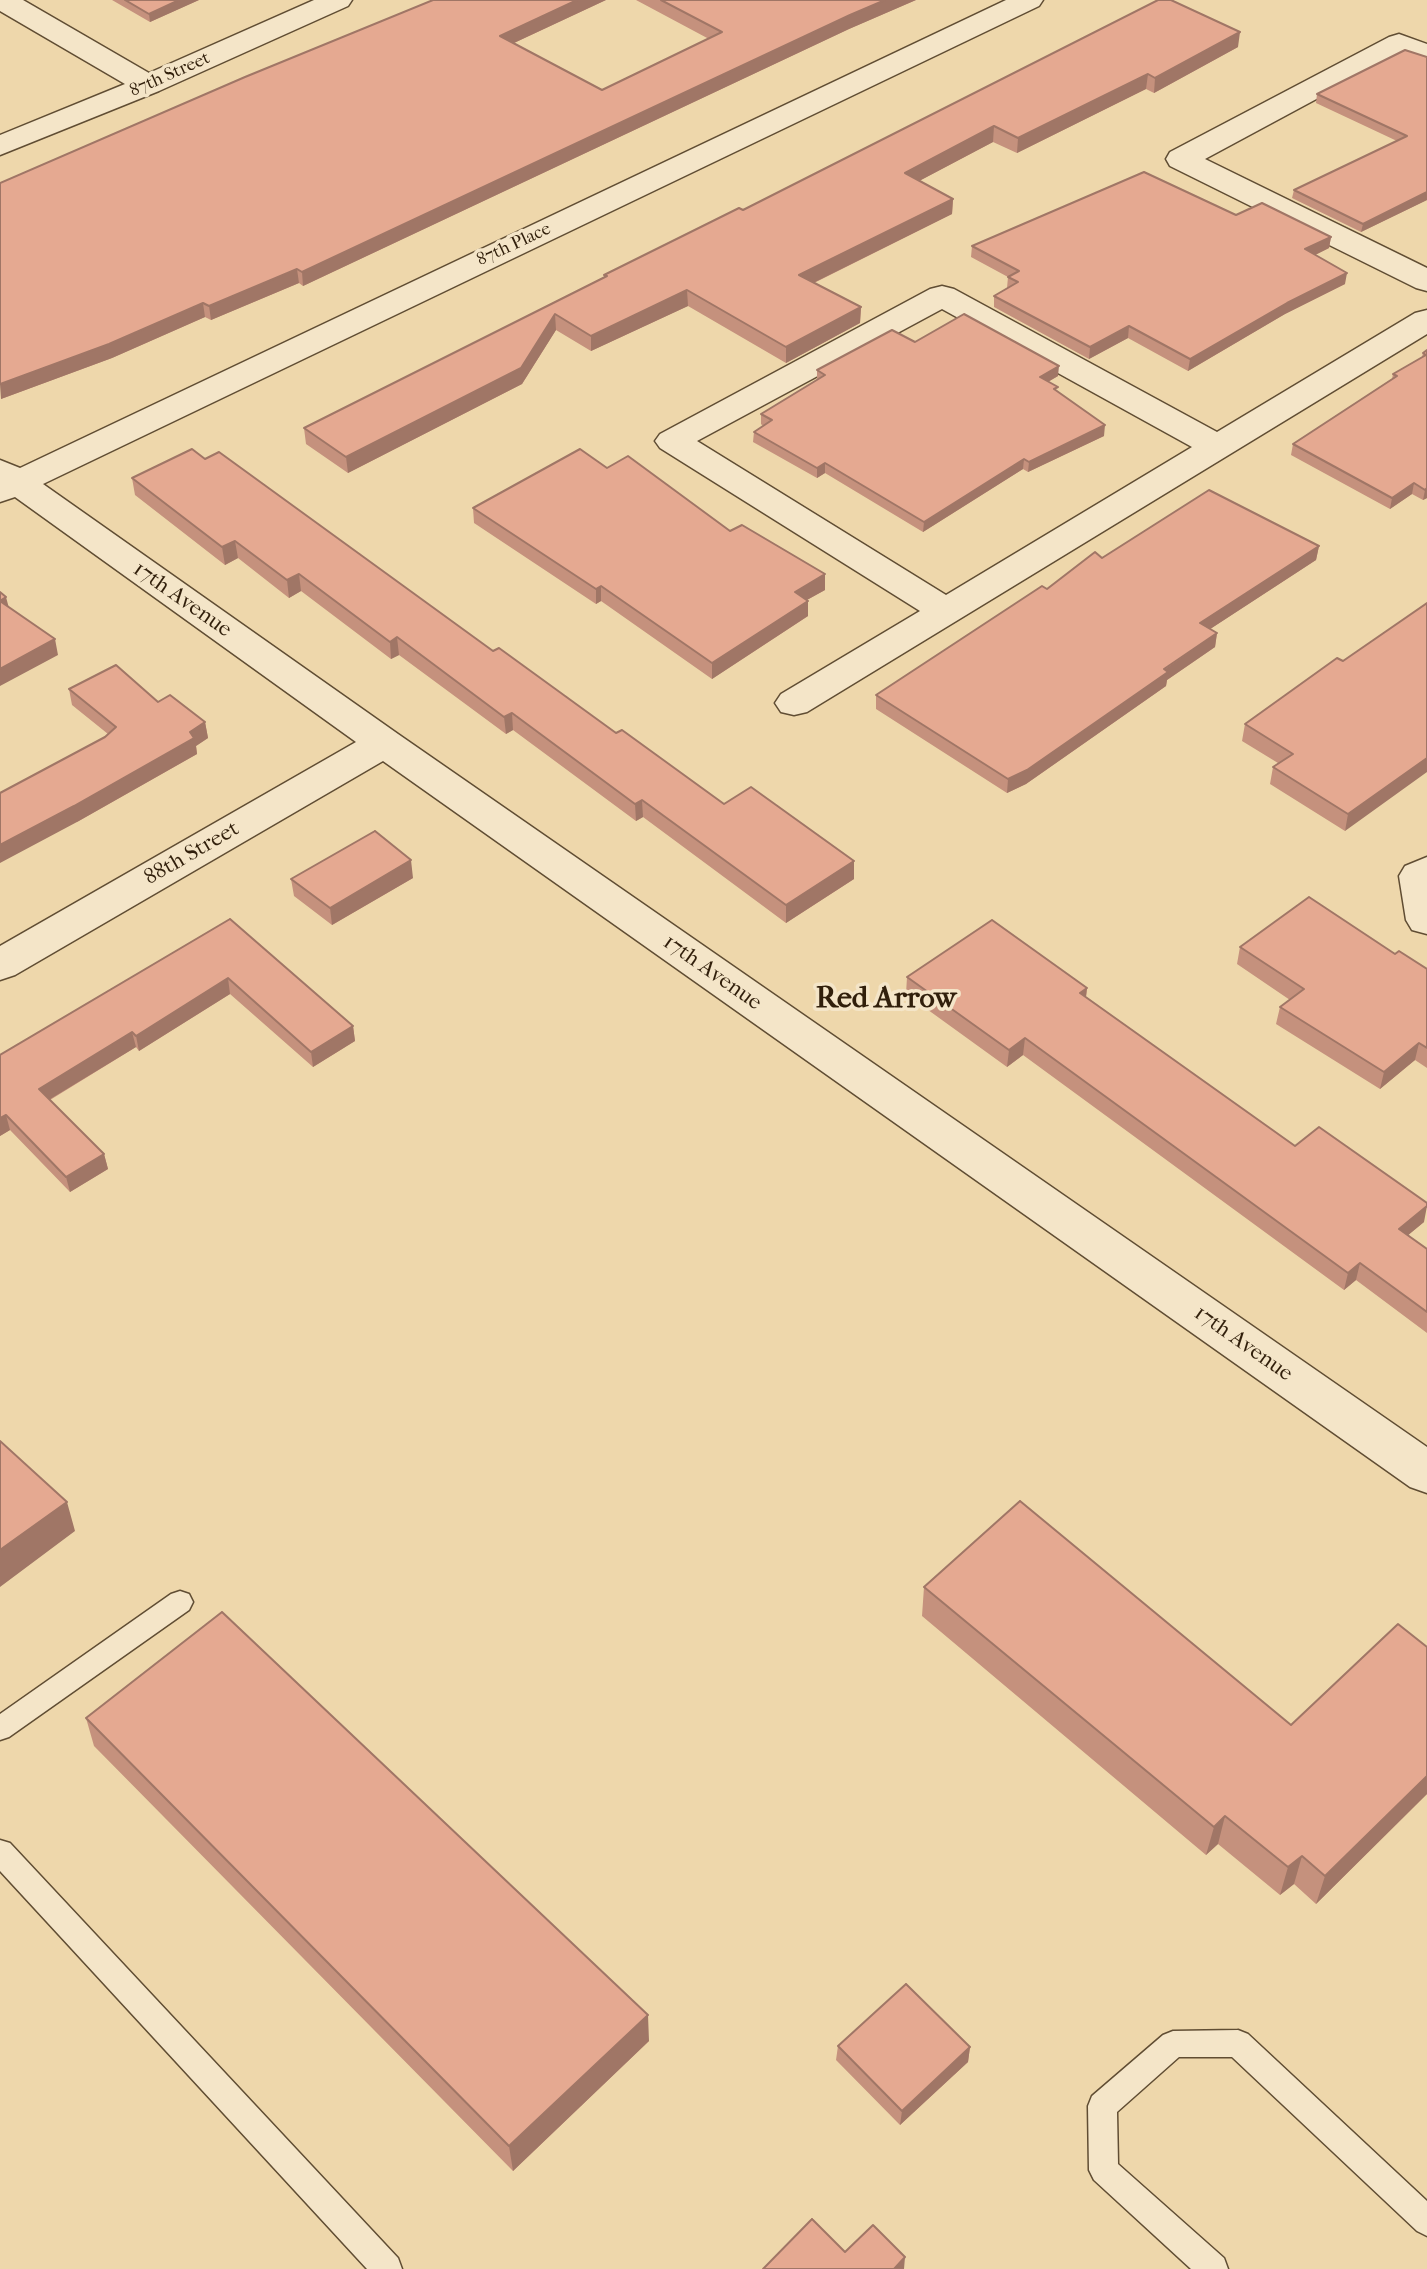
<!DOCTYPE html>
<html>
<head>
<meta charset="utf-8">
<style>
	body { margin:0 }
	canvas { display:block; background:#eed7ab }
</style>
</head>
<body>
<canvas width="1427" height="2269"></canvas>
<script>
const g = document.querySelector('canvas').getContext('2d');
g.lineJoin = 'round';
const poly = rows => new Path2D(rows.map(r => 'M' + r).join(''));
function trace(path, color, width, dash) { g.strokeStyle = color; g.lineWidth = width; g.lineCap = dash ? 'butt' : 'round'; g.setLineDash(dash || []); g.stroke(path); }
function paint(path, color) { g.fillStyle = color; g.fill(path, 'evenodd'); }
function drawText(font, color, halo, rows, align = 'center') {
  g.font = font + ' "IM FELL French Canon",serif'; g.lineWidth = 7; g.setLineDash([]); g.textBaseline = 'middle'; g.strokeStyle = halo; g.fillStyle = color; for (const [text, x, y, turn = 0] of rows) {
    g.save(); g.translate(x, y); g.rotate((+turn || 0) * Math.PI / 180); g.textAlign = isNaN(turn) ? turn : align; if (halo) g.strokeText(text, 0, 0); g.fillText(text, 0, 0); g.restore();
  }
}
const lane = poly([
	[180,1591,189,1594,193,1602,189,1610,9,1737,0,1740,0,1714,171,1594,180,1591],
	[0,1840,10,1843,398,2258,402,2269,367,2269,0,1871,0,1840],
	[1238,2030,1248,2034,1427,2201,1427,2236,1417,2231,1232,2057,1179,2057,1117,2112,1118,2164,1224,2258,1228,2269,1191,2269,1094,2180,1089,2170,1088,2106,1092,2096,1163,2035,1173,2031,1238,2030]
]);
const street = poly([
	[0,0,23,0,149,73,314,0,352,0,348,6,159,91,0,155,0,135,125,84,0,11,0,0],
	[1006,0,1043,0,1039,6,43,484,398,734,1427,1447,1427,1493,1410,1487,383,761,15,975,0,980,0,946,356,742,15,497,0,502,0,460,20,468,1006,0],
	[1399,34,1427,44,1427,64,1400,54,1205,159,1427,268,1427,291,1416,288,1170,166,1166,159,1170,152,1389,37,1399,34],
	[942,286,954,289,1217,432,1415,313,1427,310,1427,334,807,712,794,715,781,712,775,703,781,694,920,611,660,448,655,441,660,434,930,289,942,286],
	[942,309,1192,447,946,595,697,441,942,309],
	[1427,857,1427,934,1412,930,1406,920,1399,876,1405,866,1427,857]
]);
const wall = poly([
	[112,0,199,0,150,22],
	[431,0,606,0,514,43,602,90,709,39,636,0,916,0,849,29,303,286,299,283,211,320,205,317,112,358,1,399,0,183,431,1],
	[1158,0,1238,47,1154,93,1146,89,1017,153,993,142,919,181,953,199,952,214,814,283,861,307,860,323,786,363,688,306,591,351,556,330,522,384,348,473,306,444,304,428,604,277,604,275,743,210],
	[1405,50,1427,200,1361,232,1292,198,1294,190,1397,141,1316,103,1317,94],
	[1236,215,1331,237,1329,248,1315,255,1345,284,1285,314,1188,371,1128,338,1089,359,994,307,994,296,1007,288,1008,277,971,257,972,246],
	[915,342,1058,376,1048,382,1104,436,1028,472,1023,469,923,532,825,473,817,478,753,442,754,432,763,426,761,424,761,414,817,380,817,370],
	[1427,350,1427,498,1423,500,1412,494,1390,509,1291,455,1293,444,1392,379,1393,374,1422,357,1423,353],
	[205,459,724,804,854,879,786,923,643,817,636,821,513,730,506,734,399,655,391,659,301,591,289,598,238,558,225,565,135,495,132,478],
	[607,468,730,531,825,574,825,590,807,600,808,601,808,616,712,679,601,601,596,604,474,523,473,508],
	[1319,546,1316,560,1210,629,1217,633,1215,647,1167,680,1166,686,1026,784,1007,793,876,709,876,695,1047,589,1102,558],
	[1427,603,1345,831,1270,784,1273,767,1278,763,1242,741,1245,724,1343,661],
	[69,689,158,702,205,722,208,738,196,746,197,754,77,822,105,737,108,734,72,705],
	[413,878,332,925,294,896,291,879],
	[230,919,353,1026,355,1041,313,1067,230,994,139,1051,136,1047,50,1100,104,1154,108,1169,70,1192,10,1130,0,1136,0,1055],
	[1240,947,1395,954,1427,969,1427,1068,1415,1060,1380,1089,1276,1024,1280,1007,1290,1000,1237,964],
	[907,977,1087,988,1086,997,1295,1146,1424,1222,1408,1235,1427,1249,1427,1333,1356,1280,1344,1290,1023,1055,1007,1067,906,994],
	[924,1587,1291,1725,1427,1647,1427,1794,1316,1904,1294,1884,1280,1895,1218,1844,1206,1855,922,1616],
	[86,1718,649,2041,513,2171,94,1746],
	[838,2046,970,2047,968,2062,900,2125,836,2060]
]);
const shadedWall = poly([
	[179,0,199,0,150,22,149,14],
	[577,0,606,0,501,49,500,36],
	[885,0,916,0,849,29,303,286,302,272,850,15],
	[1240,32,1238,47,1154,93,1155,78],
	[1148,74,1146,89,1017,153,1018,138],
	[994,126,993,142,904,189,905,173],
	[1427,192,1427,200,1361,232,1363,224],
	[953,199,952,214,799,290,799,275],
	[1331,237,1329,248,1303,261,1305,249],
	[297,269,299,283,211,320,209,306],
	[1347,273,1345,284,1285,314,1188,371,1190,359,1287,303],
	[687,290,688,306,591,351,591,336],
	[203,303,205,317,112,358,1,399,0,384],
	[861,307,860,323,786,363,786,347],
	[555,314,556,330,522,384,348,473,346,457],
	[1129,326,1128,338,1089,359,1090,347],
	[1059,366,1058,376,1039,387,1040,377],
	[1105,425,1104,436,1028,472,1029,462],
	[1024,459,1023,469,923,532,924,522],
	[825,463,825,473,817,478,817,468],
	[1414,483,1412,494,1390,509,1392,498],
	[1427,488,1427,498,1423,500,1425,490],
	[235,541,238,558,225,565,222,547],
	[1319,546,1316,560,1198,637,1200,623],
	[299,574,301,591,289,598,287,580],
	[825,574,825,590,794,607,795,592],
	[601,586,601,601,596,604,596,589],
	[6,597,10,612,0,601],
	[808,601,808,616,712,679,712,663],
	[1217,633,1215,647,1167,680,1166,686,1026,784,1007,793,1008,779],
	[397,637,399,655,391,659,390,642],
	[55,639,58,655,0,686,0,669],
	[512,713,513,730,506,734,504,717],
	[205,722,208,738,196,746,197,754,77,822,0,863,0,845,190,732],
	[1427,758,1427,772,1345,831,1348,814],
	[642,800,643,817,636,821,635,804],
	[411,860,413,878,332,925,330,908],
	[854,861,854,879,786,923,786,905],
	[228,978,230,994,139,1051,136,1036],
	[1087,988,1085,1005,1080,993],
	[353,1026,355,1041,313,1067,311,1052],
	[132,1032,136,1047,42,1104,39,1089],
	[1025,1038,1023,1055,1007,1067,1009,1050],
	[1419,1043,1415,1060,1380,1089,1384,1072],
	[6,1115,10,1130,0,1136,0,1118],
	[104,1154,108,1169,70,1192,66,1177],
	[1427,1206,1424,1222,1395,1246,1399,1229],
	[1360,1263,1356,1280,1344,1290,1348,1273],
	[67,1502,75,1531,0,1587,0,1550],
	[1427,1776,1427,1794,1316,1904,1325,1876],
	[1225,1816,1218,1844,1206,1855,1214,1827],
	[1302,1856,1294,1884,1280,1895,1288,1867],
	[648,2015,649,2041,513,2171,509,2146],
	[970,2047,968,2062,900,2125,902,2111],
	[905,2257,904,2269,894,2269]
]);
const building = poly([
	[125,0,179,0,149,14,125,0],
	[433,0,577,0,500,36,602,90,722,32,661,0,885,0,850,15,302,272,297,269,209,306,203,303,109,344,0,384,0,183,245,77,433,0],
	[1158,0,1171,0,1240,32,1155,78,1148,74,1018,138,994,126,905,173,953,199,799,275,861,307,786,347,687,290,591,336,555,314,521,368,346,457,304,428,607,276,604,275,739,208,743,210,1158,0],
	[1405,50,1427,57,1427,192,1363,224,1294,190,1407,136,1317,94,1405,50],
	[1144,172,1236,215,1262,203,1331,237,1305,249,1347,273,1287,303,1190,359,1129,326,1090,347,994,296,1018,282,1008,277,1019,271,972,246,1144,172],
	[964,314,1059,366,1040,377,1058,387,1054,389,1105,425,1029,462,1024,459,924,522,825,463,817,468,754,432,772,420,761,414,825,375,817,370,892,330,915,342,964,314],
	[1427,350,1427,488,1425,490,1414,483,1392,498,1293,444,1397,376,1393,374,1426,355,1423,353,1427,350],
	[192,449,205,459,219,452,493,651,499,648,616,733,622,730,724,804,751,787,854,861,786,905,642,800,635,804,512,713,504,717,397,637,390,642,299,574,287,580,235,541,222,547,132,478,192,449],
	[580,449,607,468,628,456,730,531,742,525,825,574,795,592,808,601,712,663,601,586,596,589,473,508,580,449],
	[1209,490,1319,546,1200,623,1217,633,1164,669,1168,672,1027,770,1008,779,876,695,1042,586,1047,589,1095,552,1102,558,1209,490],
	[0,592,6,597,0,601,0,592],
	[0,601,55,639,0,669,0,601],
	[1427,603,1427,758,1348,814,1273,767,1293,754,1245,724,1337,658,1343,661,1427,603],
	[116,665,158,702,170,695,205,722,190,732,194,738,74,806,0,845,0,793,105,737,116,727,69,689,116,665],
	[375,831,411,860,330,908,291,879,375,831],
	[1309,897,1395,954,1399,951,1427,969,1427,1048,1419,1043,1384,1072,1280,1007,1304,989,1240,947,1309,897],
	[230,919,353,1026,311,1052,228,978,136,1036,132,1032,39,1089,104,1154,66,1177,6,1115,0,1118,0,1055,230,919],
	[992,920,1087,988,1080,993,1295,1146,1319,1127,1427,1203,1427,1206,1399,1229,1427,1249,1427,1312,1360,1263,1348,1273,1025,1038,1009,1050,907,977,992,920],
	[0,1441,67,1502,0,1550,0,1441],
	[1020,1501,1291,1725,1398,1624,1427,1647,1427,1776,1325,1876,1302,1856,1288,1867,1225,1816,1214,1827,924,1587,1020,1501],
	[222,1612,648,2015,509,2146,86,1718,222,1612],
	[906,1984,970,2047,902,2111,838,2046,906,1984],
	[812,2219,845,2252,873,2225,905,2257,894,2269,763,2269,812,2219]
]);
const farStreetnames = [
	["87th Street",170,75,-24],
	["87th Place",514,245,-25]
];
const streetNames = [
	["17th Avenue",182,600,35],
	["88th Street",192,854,-30],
	["17th Avenue",712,973,35],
	["17th Avenue",1243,1344,35]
];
const districtNames = [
	["Red Arrow",886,1000]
];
trace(lane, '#604d33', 3);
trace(street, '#604d33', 3);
paint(lane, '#f4e5c8');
paint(street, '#f4e5c8');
paint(wall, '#c5917d');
paint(shadedWall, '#a07666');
paint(building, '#e5a991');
trace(building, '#a07666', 2);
drawText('18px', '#311f0b', '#f4e5c8', farStreetnames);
drawText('22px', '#311f0b', '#f4e5c8', streetNames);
drawText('bold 30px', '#311f0b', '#f4e5c8', districtNames);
</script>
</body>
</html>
